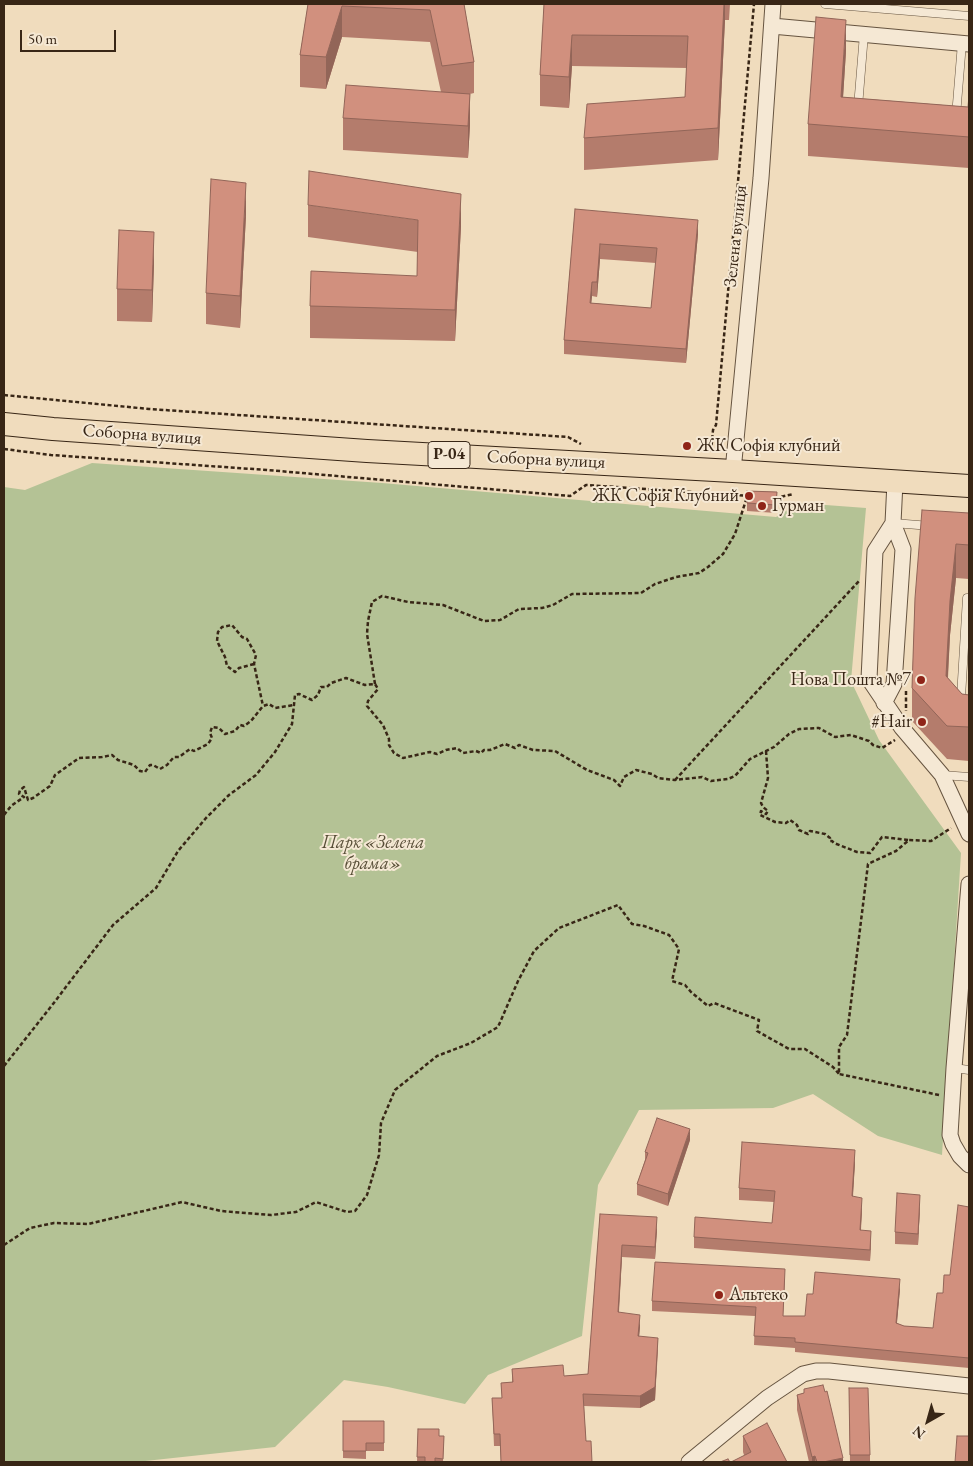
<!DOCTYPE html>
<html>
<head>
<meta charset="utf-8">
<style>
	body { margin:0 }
	#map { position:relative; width:973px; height:1466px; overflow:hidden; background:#f0dcbd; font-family:"EB Garamond",serif }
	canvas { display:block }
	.frame { position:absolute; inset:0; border:5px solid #382616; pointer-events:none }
	.north { position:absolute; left:903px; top:1396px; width:50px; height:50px; -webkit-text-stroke:4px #f5e8d4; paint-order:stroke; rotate:218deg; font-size:14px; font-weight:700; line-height:20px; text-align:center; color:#382616 }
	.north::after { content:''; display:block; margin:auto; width:18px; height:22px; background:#382616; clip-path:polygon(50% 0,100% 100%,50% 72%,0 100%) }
	.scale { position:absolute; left:20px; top:30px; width:96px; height:22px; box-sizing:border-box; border:2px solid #382616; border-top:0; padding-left:6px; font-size:15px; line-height:18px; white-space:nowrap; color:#382616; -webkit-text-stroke:4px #f5e8d4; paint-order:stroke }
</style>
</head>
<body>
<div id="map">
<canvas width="973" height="1466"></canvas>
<div class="frame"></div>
<div class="north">N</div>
<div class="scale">50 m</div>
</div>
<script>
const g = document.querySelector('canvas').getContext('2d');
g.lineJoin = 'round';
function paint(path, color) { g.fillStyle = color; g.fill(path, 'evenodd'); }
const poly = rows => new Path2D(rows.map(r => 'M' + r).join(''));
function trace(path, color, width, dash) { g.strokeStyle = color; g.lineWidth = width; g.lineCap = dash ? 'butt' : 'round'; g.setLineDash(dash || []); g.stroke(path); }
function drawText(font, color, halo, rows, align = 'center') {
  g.font = font + ' "EB Garamond",serif'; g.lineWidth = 4; g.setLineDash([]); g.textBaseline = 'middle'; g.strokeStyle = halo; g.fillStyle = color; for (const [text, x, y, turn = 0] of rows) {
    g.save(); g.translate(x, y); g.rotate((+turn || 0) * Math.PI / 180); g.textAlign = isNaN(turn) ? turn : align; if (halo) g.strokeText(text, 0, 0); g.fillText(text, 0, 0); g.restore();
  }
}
const green = poly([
	[92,463,382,483,776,517,799,503,866,508,851,681,879,740,961,853,942,1155,878,1136,813,1094,773,1108,639,1110,598,1185,582,1336,488,1375,465,1404,388,1387,344,1380,275,1447,136,1462,4,1462,4,487,25,490]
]);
const path = poly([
	[4,395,149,409,568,437,581,444],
	[4,449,51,455,267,470,570,496,586,485,749,496],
	[711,452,713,430,716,425,754,4],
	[775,498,794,494],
	[254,664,239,668,235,672,227,666,225,657,217,641,218,632,222,627,232,625,242,637,247,639,256,655,254,664,263,706],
	[375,684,367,634,368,621,372,602,382,596,408,602,443,605,484,621,500,620,519,609,542,608,553,605,572,594,641,593,655,584,676,577,699,573,708,567,723,554,735,534,747,497],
	[906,691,906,711],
	[766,751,768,778,761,803,763,807,768,811,766,814,761,811,760,815,775,822,786,823,790,820,797,825,799,830,808,834,810,831,825,834,830,838,830,841,832,841,834,843,857,852,870,853,882,837,909,840],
	[675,780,859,581],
	[4,815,11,806,24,797,19,794,20,790,24,787,28,800,33,798,50,786,55,775,79,758,102,757,112,755,118,760,134,765,140,771,145,772,150,765,153,765,160,769,167,765,174,757,179,757,190,749,194,751,208,744,212,738,210,733,212,727,219,728,225,734,235,731,240,725,244,726,251,721,263,706,269,704,275,708,294,705],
	[4,1066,53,1004,113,925,156,888,178,851,206,818,229,795,256,775,275,752,292,724,295,695,299,694,312,700,318,695,321,687,327,687,331,683,346,678,365,685,375,684,378,689,368,701,367,706,383,725,389,739,389,745,394,753,403,758,430,752,437,754,446,750,457,748,463,753,476,751,481,753,484,750,490,750,505,744,515,748,519,745,533,750,555,751,587,770,614,780,620,786,624,777,636,770,652,774,658,778,675,780,702,777,711,781,728,779,735,776,750,759,774,747,789,734,799,729,819,728,835,737,851,735,869,741,873,745,882,748,895,740],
	[939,1095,839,1074,839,1047,847,1035,868,864,896,851,909,840,931,841,951,828],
	[4,1245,30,1228,54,1223,88,1224,182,1202,221,1211,271,1215,296,1212,316,1202,347,1212,355,1211,367,1195,379,1155,381,1123,395,1090,437,1056,471,1043,498,1027,518,981,534,951,559,928,618,905,632,924,644,926,669,935,679,949,672,981,685,985,691,992,708,1006,714,1003,759,1020,757,1031,789,1049,805,1049,833,1067,839,1074]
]);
const service = poly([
	[825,4,969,16],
	[858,107,864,34],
	[956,116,962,43],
	[893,523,931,526],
	[969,598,967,598,961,697,969,708],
	[942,775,969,777],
	[954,1068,969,1070]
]);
const minor = poly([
	[772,26,969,44],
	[733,471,761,178,773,4],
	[893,523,875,551,869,679,902,728,942,775,969,834],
	[884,703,894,684,903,549,893,523,895,482],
	[969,884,954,1068,950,1135,953,1144,960,1156,969,1165],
	[689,1462,767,1398,803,1374,816,1371,829,1371,969,1386]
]);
const primary = poly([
	[4,424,53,429,367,451,733,471,969,486]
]);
const wall = poly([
	[308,4,464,4,474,62,474,93,470,94,470,125,468,158,343,150,343,118,441,92,430,42,342,37,326,89,300,87,300,55],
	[544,4,730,4,729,20,725,20,718,160,584,170,584,138,685,97,687,68,572,66,569,108,540,106,540,75],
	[846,51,843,97,968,107,969,95,969,168,808,156,808,124],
	[308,205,461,226,455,341,310,338,310,306,417,276,418,252,308,237],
	[575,209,698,234,686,363,564,354,564,340],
	[600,259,656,263,651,308,591,303,592,296,597,297],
	[246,215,240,328,206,324,206,293],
	[154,264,152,322,117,321,117,289],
	[747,491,777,492,776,513,747,511],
	[969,513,969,579,956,578,950,635,948,678,962,694,969,695,969,761,947,759,912,721,912,688,915,598],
	[690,1140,668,1206,637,1195,637,1184,645,1160,645,1152],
	[855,1162,853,1197,862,1209,861,1230,871,1242,870,1261,694,1248,694,1237,772,1223,774,1202,739,1200,739,1188],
	[920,1207,918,1245,895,1244,895,1232],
	[969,1207,969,1368,795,1352,795,1348,754,1345,755,1316,652,1311,652,1301,785,1279,783,1316,805,1316,813,1294,900,1289,897,1323,904,1326,933,1328,943,1293,950,1275],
	[600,1214,657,1229,655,1259,622,1257,619,1312,640,1327,639,1336,658,1350,655,1400,640,1408,584,1406,586,1441,592,1462,501,1462,500,1446,494,1446,492,1398,502,1398,501,1383,512,1382,512,1369,564,1376,588,1374],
	[849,1388,870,1455,870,1462,850,1462],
	[804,1389,843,1462,809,1462,797,1410,797,1395,804,1393],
	[343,1421,384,1421,384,1451,366,1451,366,1459,343,1458],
	[418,1429,439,1436,444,1436,443,1462,417,1462],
	[743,1436,787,1462,744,1455,743,1452]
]);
const shadedWall = poly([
	[724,4,725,4,725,20,718,160,718,128],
	[342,6,342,37,326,89,326,57],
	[846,20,846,51,841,129,841,97],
	[572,35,572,66,569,108,569,77],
	[470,94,470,125,468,158,468,126],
	[246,183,246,215,240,328,240,296],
	[461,194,461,226,455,341,455,310],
	[698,220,698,234,686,363,686,349],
	[154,232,154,264,152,322,152,290],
	[600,244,600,259,597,297,597,282],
	[592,282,592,296,590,317,590,303],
	[956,544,956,578,950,635,946,709,946,676,950,601],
	[690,1129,690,1140,668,1206,668,1194],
	[855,1150,855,1162,852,1208,852,1196],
	[920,1195,920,1207,918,1245,918,1234],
	[862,1198,862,1209,860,1242,860,1230],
	[657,1217,657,1229,655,1259,655,1247],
	[871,1231,871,1242,870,1261,870,1250],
	[622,1245,622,1257,618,1324,618,1312],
	[900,1279,900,1289,896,1332,896,1323],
	[640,1315,640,1327,638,1348,638,1336],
	[658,1338,655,1400,640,1408,640,1396],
	[815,1456,815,1462,812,1462,812,1457],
	[843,1458,843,1462,823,1462]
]);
const building = poly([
	[308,4,464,4,474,62,442,66,430,10,342,6,326,57,300,55,308,4],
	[544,4,724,4,718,128,584,138,587,104,685,97,688,36,572,35,569,77,540,75,544,4],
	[816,17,846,20,841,97,968,107,969,95,969,137,808,124,816,17],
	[346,85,470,94,468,126,343,118,346,85],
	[309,171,461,194,455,310,310,306,311,271,417,276,418,220,308,205,309,171],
	[211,179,246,183,240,296,206,293,211,179],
	[575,209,698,220,686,349,564,340,575,209],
	[600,244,657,248,651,308,590,303,592,282,597,282,600,244],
	[119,230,154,232,152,290,117,289,119,230],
	[747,491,777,492,776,505,747,503,747,491],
	[922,510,969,513,969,545,956,544,950,601,946,676,962,694,969,695,969,727,947,726,912,688,915,598,922,510],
	[657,1118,690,1129,668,1194,637,1184,648,1153,645,1152,657,1118],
	[742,1142,855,1150,852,1196,862,1198,860,1230,871,1231,870,1250,694,1237,695,1217,772,1223,775,1191,739,1188,742,1142],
	[897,1193,920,1195,918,1234,895,1232,897,1193],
	[958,1205,969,1207,969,1358,795,1342,795,1338,754,1336,756,1307,652,1301,655,1262,785,1269,783,1316,805,1316,807,1294,813,1294,815,1272,900,1279,896,1323,904,1326,933,1328,937,1293,943,1293,944,1275,950,1275,958,1205],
	[600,1214,657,1217,655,1247,622,1245,618,1312,640,1315,638,1336,658,1338,655,1387,640,1396,583,1394,586,1441,591,1441,592,1462,501,1462,500,1434,494,1434,492,1398,502,1398,501,1383,513,1382,512,1369,563,1365,564,1376,588,1374,600,1214],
	[823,1385,825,1392,827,1391,843,1458,823,1462,817,1462,815,1456,812,1457,797,1395,804,1393,804,1389,823,1385],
	[849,1388,868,1388,870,1455,850,1455,849,1388],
	[343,1421,384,1421,384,1443,366,1443,366,1451,343,1451,343,1421],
	[767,1423,787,1462,731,1462,751,1452,743,1436,767,1423],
	[418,1429,439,1429,439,1436,444,1436,443,1459,435,1458,435,1462,425,1462,425,1457,417,1457,418,1429],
	[957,1436,969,1436,969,1462,955,1462,957,1436],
	[728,1459,730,1462,720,1462,728,1459]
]);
const markers = [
	[687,446,5,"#8f2418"],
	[749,496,5,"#8f2418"],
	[762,506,5,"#8f2418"],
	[921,680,5,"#8f2418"],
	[922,722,5,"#8f2418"],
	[719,1295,5,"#8f2418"]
];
const shields = [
	[449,455,42]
];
const shieldNames = [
	["Р-04",449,455]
];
const streetNames = [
	["Зелена вулиця",736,236,-84],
	["Соборна вулиця",142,435,4],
	["Соборна вулиця",546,460,3]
];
const poiNames = [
	["ЖК Софія клубний",697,446],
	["ЖК Софія Клубний",739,496,"right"],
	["Гурман",772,506],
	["Нова Пошта №7",911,680,"right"],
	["#Hair",912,722,"right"],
	["Альтеко",729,1295]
];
const parkNames = [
	["Парк «Зелена",373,843],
	["брама»",373,864]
];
paint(green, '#b4c295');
trace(service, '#665440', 9);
trace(minor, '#665440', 17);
trace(primary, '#382616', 24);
trace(path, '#382616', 2.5, [4, 2.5]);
trace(service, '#f5e8d4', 8);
trace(minor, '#f5e8d4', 15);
trace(primary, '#f0dcbd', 22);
paint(wall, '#b47c6c');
paint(shadedWall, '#926558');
paint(building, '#d1907e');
trace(building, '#926558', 1);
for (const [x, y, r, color] of markers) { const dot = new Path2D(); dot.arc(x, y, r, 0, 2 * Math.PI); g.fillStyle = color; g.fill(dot); trace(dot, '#f5e8d4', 2); }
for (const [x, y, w] of shields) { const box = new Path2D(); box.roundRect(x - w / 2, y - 13.5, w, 27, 4); g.fillStyle = '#f5e8d4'; g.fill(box); trace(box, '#382616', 1); }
drawText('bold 16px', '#382616', null, shieldNames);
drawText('18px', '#382616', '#f5e8d4', streetNames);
drawText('18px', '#382616', '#f5e8d4', poiNames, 'left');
drawText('italic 18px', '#574d36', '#f5e8d4', parkNames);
</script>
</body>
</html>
